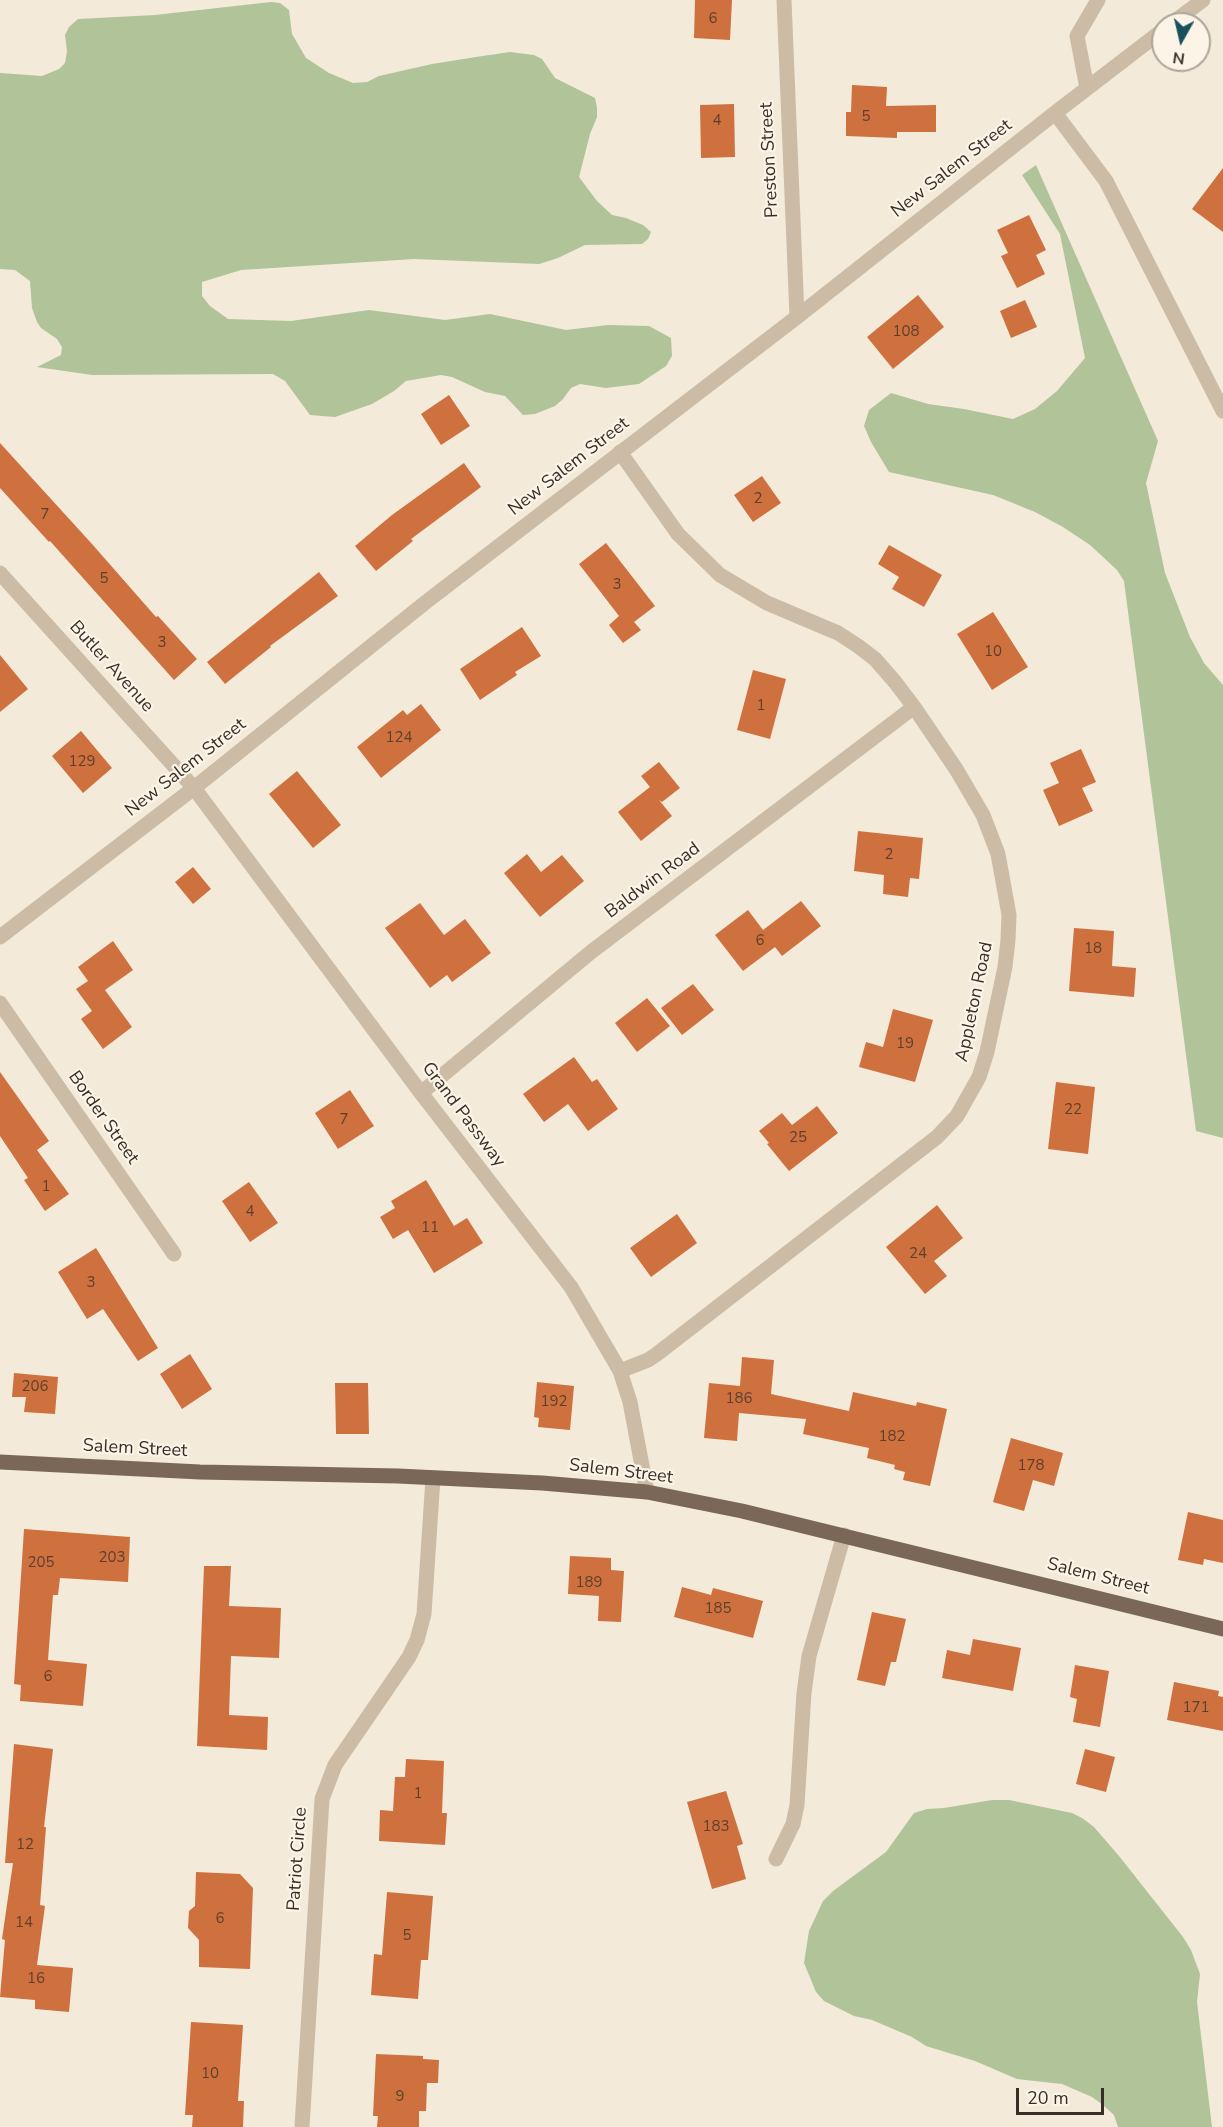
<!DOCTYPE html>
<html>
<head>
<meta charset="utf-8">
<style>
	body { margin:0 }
	#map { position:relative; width:1223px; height:2127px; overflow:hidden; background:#f3eada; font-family:"Nunito Sans",sans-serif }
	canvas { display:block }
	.north { position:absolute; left:1151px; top:12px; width:60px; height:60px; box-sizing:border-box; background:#fbf4e7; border:2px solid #ada59a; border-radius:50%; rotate:188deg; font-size:16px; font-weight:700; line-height:24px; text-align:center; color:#382e27 }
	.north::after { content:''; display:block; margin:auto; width:21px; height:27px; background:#1a505c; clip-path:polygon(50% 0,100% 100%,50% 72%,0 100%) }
	.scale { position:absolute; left:1016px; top:2088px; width:88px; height:27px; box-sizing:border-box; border:3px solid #382e27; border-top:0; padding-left:8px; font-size:18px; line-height:21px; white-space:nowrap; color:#382e27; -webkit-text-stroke:4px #fbf4e7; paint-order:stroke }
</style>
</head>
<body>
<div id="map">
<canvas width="1223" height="2127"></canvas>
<div class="north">N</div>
<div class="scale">20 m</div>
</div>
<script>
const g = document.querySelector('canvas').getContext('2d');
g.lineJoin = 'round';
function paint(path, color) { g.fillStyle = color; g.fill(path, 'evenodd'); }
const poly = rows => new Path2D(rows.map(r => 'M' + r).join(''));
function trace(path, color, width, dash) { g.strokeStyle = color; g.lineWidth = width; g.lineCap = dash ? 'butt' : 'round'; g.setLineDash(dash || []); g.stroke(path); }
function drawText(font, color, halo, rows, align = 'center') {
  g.font = font + ' "Nunito Sans",sans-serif'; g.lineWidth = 4.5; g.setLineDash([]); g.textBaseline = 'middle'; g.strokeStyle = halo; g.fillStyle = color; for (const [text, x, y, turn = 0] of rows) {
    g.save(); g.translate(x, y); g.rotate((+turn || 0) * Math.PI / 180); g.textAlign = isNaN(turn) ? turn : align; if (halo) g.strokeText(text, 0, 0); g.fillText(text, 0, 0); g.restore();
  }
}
const green = poly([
	[271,2,280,3,289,10,292,34,306,58,329,73,353,83,367,82,379,76,432,64,476,57,510,52,534,55,542,59,555,78,595,98,597,108,597,117,590,134,579,177,597,201,612,215,626,218,643,225,651,232,648,239,642,244,585,245,558,258,539,264,414,259,241,270,202,282,202,296,210,306,228,319,291,321,369,310,445,320,490,314,566,330,608,325,649,326,671,338,672,356,666,366,639,384,606,388,580,384,571,388,563,399,555,406,535,414,523,415,505,396,485,392,452,377,441,375,406,381,394,391,372,404,335,417,310,415,285,381,273,374,92,375,37,367,61,355,62,347,57,339,41,328,37,322,32,308,30,281,15,270,0,269,0,73,42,76,59,69,65,63,67,51,65,35,69,27,78,19,155,15],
	[1036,165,1158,441,1146,483,1165,573,1190,637,1204,663,1223,685,1223,1138,1196,1131,1124,581,1117,570,1090,545,1063,527,1035,512,993,495,889,472,871,442,864,426,869,410,891,393,928,404,964,409,1013,419,1035,409,1057,391,1085,358,1060,234,1022,175],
	[992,1800,1009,1800,1072,1813,1082,1818,1094,1827,1119,1856,1183,1937,1191,1950,1200,1974,1197,2002,1212,2127,1118,2127,1114,2115,1103,2105,1092,2097,1062,2084,1017,2079,975,2061,926,2046,912,2037,872,2020,854,2016,824,2001,816,1992,804,1963,809,1931,823,1901,833,1891,886,1852,914,1813,927,1809,944,1808]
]);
const building = poly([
	[695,0,732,0,730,40,694,38],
	[852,85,887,87,886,106,936,105,936,132,897,132,897,138,846,136,846,112,851,112],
	[734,104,735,157,701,158,700,105],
	[1223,168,1223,232,1192,209],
	[1029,215,1046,250,1036,255,1045,274,1017,288,1001,256,1008,253,997,230],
	[918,295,944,327,893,369,867,337],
	[1025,300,1037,327,1011,338,1000,311],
	[449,395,470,426,441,445,421,414],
	[0,443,92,544,156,617,158,616,197,659,174,680,50,541,49,542,0,488],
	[464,463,481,487,411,539,413,541,376,571,355,546,392,515],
	[762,476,781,503,753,522,734,495],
	[606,543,655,606,634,622,641,630,623,643,609,625,619,616,579,564],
	[889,545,942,575,924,607,892,589,899,577,878,564],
	[319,572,338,596,270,646,271,647,225,684,207,662],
	[993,612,1028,667,992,690,957,634],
	[522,627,541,656,515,672,517,675,480,700,460,669],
	[0,655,28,689,0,712],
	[753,670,786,679,770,739,737,730],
	[421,704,441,730,381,778,357,747,403,710,407,715],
	[81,731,112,768,83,793,52,756],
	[1081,749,1096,782,1082,788,1093,811,1059,826,1043,790,1059,783,1050,763],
	[659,762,680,788,662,802,659,800,672,816,641,841,618,812,650,787,641,776],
	[297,771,341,825,313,848,269,794],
	[858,831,923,838,919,879,910,878,908,897,883,894,884,875,854,871],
	[527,854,541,872,562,855,584,881,540,917,504,873],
	[193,867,211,889,193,904,175,882],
	[801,901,821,926,782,956,775,947,743,971,715,935,748,910,763,930],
	[420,903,444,935,465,919,491,953,452,982,447,975,430,988,385,928],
	[1074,928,1114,931,1112,966,1136,968,1134,997,1069,991],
	[113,941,133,970,105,990,132,1027,103,1049,81,1019,92,1011,76,989,88,981,78,967],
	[693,984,714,1010,682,1035,661,1008],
	[647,998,670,1026,637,1052,615,1023],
	[893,1009,933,1020,915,1082,859,1067,866,1042,883,1047],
	[574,1057,592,1082,597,1079,618,1109,588,1131,568,1104,544,1122,523,1094],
	[0,1072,49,1141,37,1150,69,1194,45,1211,24,1180,28,1178,0,1136],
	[1056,1082,1095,1087,1088,1154,1048,1149],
	[350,1090,374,1126,338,1149,315,1113],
	[817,1106,838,1133,789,1171,767,1144,769,1143,759,1131,782,1113,792,1125],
	[426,1180,454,1226,467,1218,483,1243,434,1273,408,1230,393,1239,380,1217,395,1208,391,1201],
	[249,1182,278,1223,250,1242,222,1201],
	[937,1205,963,1238,934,1261,947,1276,925,1294,886,1247],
	[677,1214,697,1243,651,1277,630,1248],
	[96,1248,158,1348,138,1361,103,1309,87,1319,58,1272],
	[190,1354,212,1389,182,1409,160,1374],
	[742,1357,774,1360,771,1394,849,1411,853,1392,916,1406,917,1402,947,1409,930,1486,903,1480,905,1472,894,1469,895,1465,867,1458,869,1448,803,1434,806,1419,739,1413,737,1441,704,1438,709,1383,740,1386],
	[14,1373,58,1377,55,1414,24,1412,26,1397,12,1397],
	[537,1382,574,1386,570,1430,538,1427,539,1418,534,1417],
	[335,1383,368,1383,369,1434,336,1434],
	[1011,1438,1063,1453,1054,1486,1033,1480,1024,1511,993,1502],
	[1188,1512,1223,1520,1223,1563,1204,1559,1203,1565,1178,1560],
	[24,1529,130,1537,128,1582,60,1578,58,1595,53,1595,48,1660,87,1664,83,1706,20,1701,21,1685,14,1684],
	[570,1556,611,1558,611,1570,624,1571,621,1622,598,1621,599,1596,568,1594],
	[204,1566,231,1566,229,1606,281,1608,279,1658,231,1656,229,1715,268,1717,267,1750,197,1746],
	[682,1587,711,1595,713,1588,763,1601,753,1638,674,1617],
	[872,1612,906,1619,896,1662,891,1662,885,1686,857,1680],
	[973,1639,1021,1648,1013,1691,942,1678,947,1650,970,1655],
	[1075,1665,1109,1671,1100,1727,1073,1722,1077,1699,1070,1697],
	[1174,1682,1219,1691,1218,1696,1223,1697,1223,1731,1167,1720],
	[14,1744,53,1749,44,1827,46,1827,40,1905,45,1906,37,1965,73,1968,69,2012,35,2009,35,2000,0,1997,5,1940,2,1939,13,1863,5,1863],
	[1085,1749,1115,1757,1106,1792,1076,1784],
	[406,1759,444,1761,442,1813,447,1813,445,1845,379,1841,380,1810,393,1811,395,1777,405,1777],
	[726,1791,743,1844,737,1846,746,1879,712,1889,687,1802],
	[196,1872,240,1874,253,1888,250,1969,199,1967,199,1940,188,1928,189,1911,195,1906],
	[387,1892,433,1896,428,1960,421,1960,418,1999,371,1995,374,1954,382,1955],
	[191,2022,243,2025,238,2101,244,2101,243,2127,192,2127,193,2115,185,2115],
	[376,2054,423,2056,423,2059,439,2060,438,2083,427,2083,426,2111,419,2111,419,2127,377,2127,378,2116,373,2116]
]);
const minor = poly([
	[784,0,797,317],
	[1171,24,1203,0],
	[1087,88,1077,36,1098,0],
	[1055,113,1106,181,1223,411],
	[620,452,678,534,720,575,767,603,838,633,858,646,875,659,895,682,914,707,956,769,983,815,998,854,1009,915,1008,940,1005,967,987,1052,979,1077,957,1116,937,1137,657,1354,648,1360,620,1371],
	[0,573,194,788,421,1093,571,1287,620,1371,630,1402,647,1492],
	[0,937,194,788,426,602,797,317,1055,113,1163,30],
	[0,1003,174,1254],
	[421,1093,591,952,914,707],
	[776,1859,793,1824,797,1805,804,1693,809,1656,844,1535],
	[302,2127,322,1799,335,1765,409,1657,417,1640,424,1614,433,1478]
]);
const major = poly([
	[0,1462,200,1472,398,1476,542,1483,647,1492,742,1511,1223,1629]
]);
const numberNames = [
	["6",713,19],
	["5",866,117],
	["4",717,121],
	["108",906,332],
	["2",758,499],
	["7",45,515],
	["5",104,579],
	["3",617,585],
	["3",162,643],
	["10",993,652],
	["1",761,706],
	["124",399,738],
	["129",82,762],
	["2",889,855],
	["6",760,941],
	["18",1093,949],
	["19",905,1044],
	["22",1073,1110],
	["7",344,1120],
	["25",798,1138],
	["1",46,1187],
	["4",250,1212],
	["11",430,1228],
	["24",918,1254],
	["3",91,1283],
	["206",35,1387],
	["186",739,1399],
	["192",554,1402],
	["182",892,1437],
	["178",1031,1466],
	["203",112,1558],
	["205",41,1563],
	["189",589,1583],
	["185",718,1609],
	["6",48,1677],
	["171",1196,1708],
	["1",418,1794],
	["183",716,1827],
	["12",25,1845],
	["6",220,1919],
	["14",24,1923],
	["5",407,1936],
	["16",36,1979],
	["10",210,2074],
	["9",400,2097]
];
const streetNames = [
	["Preston Street",770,160,-93],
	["New Salem Street",952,169,-38],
	["New Salem Street",569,467,-38],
	["Butler Avenue",111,667,48],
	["New Salem Street",186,768,-38],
	["Baldwin Road",653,881,-37],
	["Appleton Road",975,1002,-78],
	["Grand Passway",463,1115,53],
	["Border Street",103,1118,55],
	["Salem Street",135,1449,3],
	["Salem Street",621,1472,7],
	["Salem Street",1098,1577,14],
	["Patriot Circle",298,1859,-86]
];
paint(green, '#b1c399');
paint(building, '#ce713e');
trace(minor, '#ccbca5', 15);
trace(major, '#7b6757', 15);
drawText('15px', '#5e3f2d', null, numberNames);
drawText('18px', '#382e27', '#fbf4e7', streetNames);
</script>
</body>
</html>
